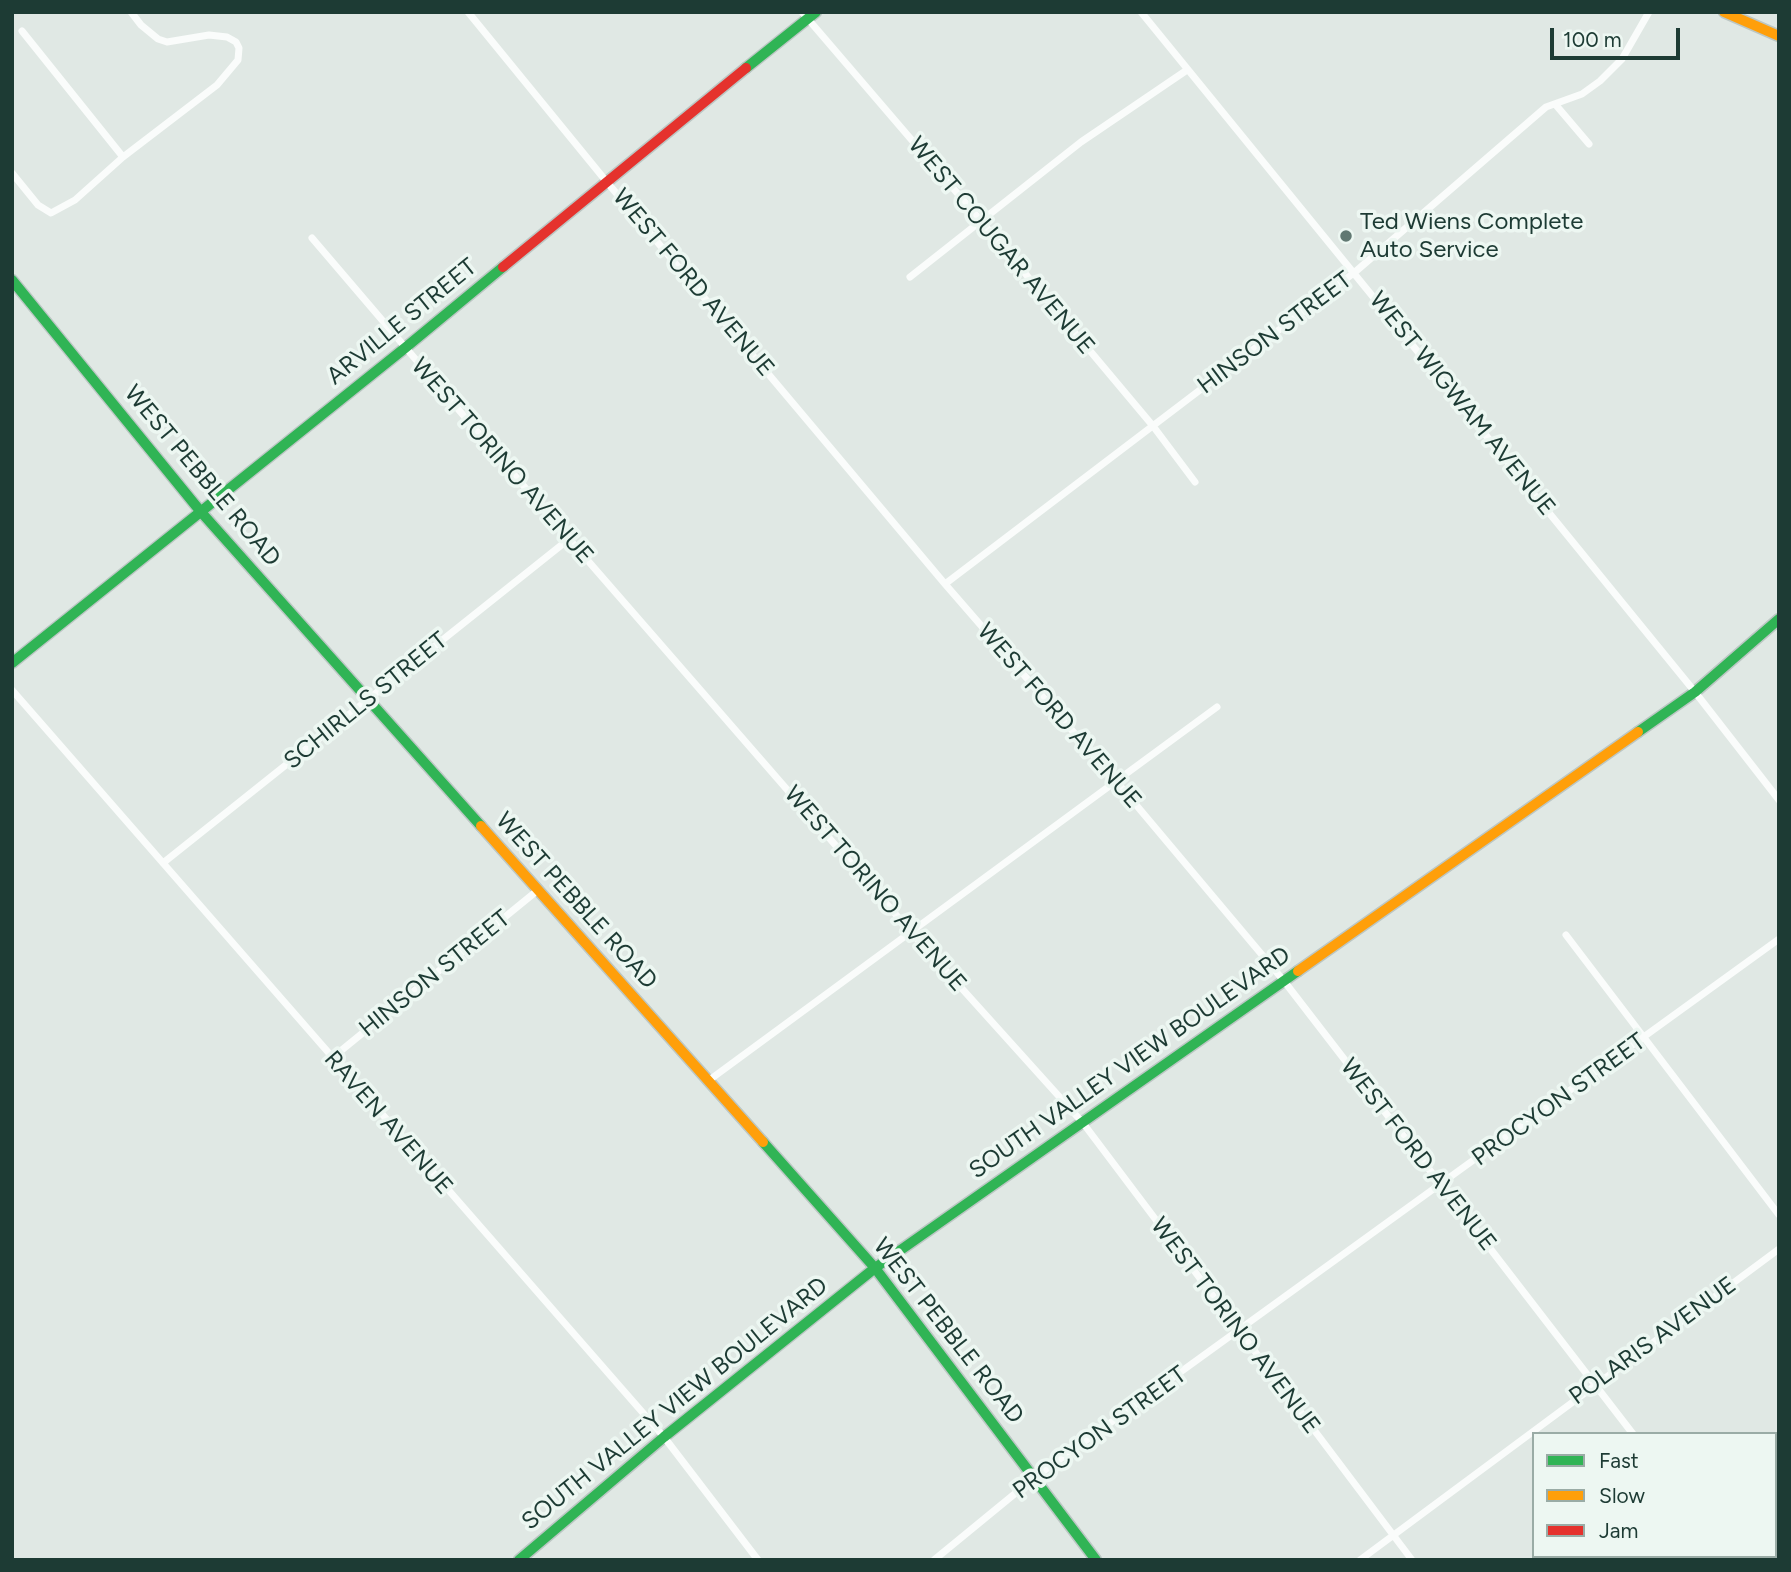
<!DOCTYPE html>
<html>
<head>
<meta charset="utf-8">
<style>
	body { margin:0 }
	#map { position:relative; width:1791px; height:1572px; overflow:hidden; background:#e0e8e4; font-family:Figtree,sans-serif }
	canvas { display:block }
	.frame { position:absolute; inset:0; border:14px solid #1d3b34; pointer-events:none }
	.legend { position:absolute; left:1532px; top:1432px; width:245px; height:126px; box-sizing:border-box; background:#edf7f2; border:2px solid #9aaca6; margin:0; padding:9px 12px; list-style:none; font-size:21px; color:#1d3b34 }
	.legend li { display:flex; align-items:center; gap:14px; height:35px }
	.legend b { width:35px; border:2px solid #9aaca6 }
	.scale { position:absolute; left:1550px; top:28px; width:130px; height:32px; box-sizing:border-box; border:4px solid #1d3b34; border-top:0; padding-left:9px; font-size:21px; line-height:24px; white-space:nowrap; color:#1d3b34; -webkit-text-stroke:5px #edf7f2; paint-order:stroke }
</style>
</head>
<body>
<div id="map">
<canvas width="1791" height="1572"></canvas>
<div class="frame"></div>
<ul class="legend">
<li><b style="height:9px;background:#30b455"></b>Fast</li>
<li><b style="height:9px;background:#ff9f0a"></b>Slow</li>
<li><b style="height:9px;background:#e5322d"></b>Jam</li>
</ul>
<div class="scale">100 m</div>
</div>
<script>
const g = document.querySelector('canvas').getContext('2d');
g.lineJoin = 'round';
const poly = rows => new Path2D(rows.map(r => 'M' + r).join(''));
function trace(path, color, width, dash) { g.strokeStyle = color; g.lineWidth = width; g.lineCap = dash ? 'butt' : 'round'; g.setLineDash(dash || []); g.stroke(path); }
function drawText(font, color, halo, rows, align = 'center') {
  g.font = font + ' Figtree,sans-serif'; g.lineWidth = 7; g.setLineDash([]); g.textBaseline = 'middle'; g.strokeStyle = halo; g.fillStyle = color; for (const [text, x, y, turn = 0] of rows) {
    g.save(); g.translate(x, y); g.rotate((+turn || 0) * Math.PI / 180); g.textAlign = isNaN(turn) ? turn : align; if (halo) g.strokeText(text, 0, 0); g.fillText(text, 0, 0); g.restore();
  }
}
const street = poly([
	[468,12,606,181,945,584,1116,781,1284,981,1633,1434],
	[802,12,982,222,1153,426,1195,482],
	[1141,12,1695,692,1779,800],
	[22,31,123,157],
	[1555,104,1589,144],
	[12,173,38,205,51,213,75,200,123,157,217,85,238,60,239,48,236,42,227,37,209,35,167,42,158,39,141,25,131,12],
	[312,238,569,539,911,932,1083,1123,1412,1560],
	[910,277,1081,142,1187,70],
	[945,584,1355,272,1546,107,1582,94,1600,81,1622,59,1649,12],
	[12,690,664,1437,758,1560],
	[163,863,569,539],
	[1566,935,1779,1215],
	[332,1058,538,890],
	[708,1081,1217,707],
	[1727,1556,1730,1560],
	[934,1560,1034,1478,1779,939],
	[1360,1560,1779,1249]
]);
const fast = poly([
	[746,68,816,12],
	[12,280,201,512,481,826],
	[12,663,405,348,503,267],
	[1638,732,1695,692,1779,619],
	[763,1142,875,1268,1096,1560],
	[519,1560,664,1437,875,1268,1298,971]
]);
const slow = poly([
	[1724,12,1779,36],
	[481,826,763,1142],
	[1298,971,1638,732]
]);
const jam = poly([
	[503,267,746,68]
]);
const markers = [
	[1346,236,7,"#617872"]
];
const poiNames = [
	["Ted Wiens Complete",1360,222],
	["Auto Service",1360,250]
];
const streetNames = [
	["WEST COUGAR AVENUE",1001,246,50],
	["WEST FORD AVENUE",693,283,50],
	["ARVILLE STREET",402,322,-39],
	["HINSON STREET",1275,333,-37],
	["WEST WIGWAM AVENUE",1462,404,51],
	["WEST TORINO AVENUE",502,461,49],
	["WEST PEBBLE ROAD",202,476,50],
	["SCHIRLLS STREET",366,701,-39],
	["WEST FORD AVENUE",1059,716,49],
	["WEST TORINO AVENUE",875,889,49],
	["WEST PEBBLE ROAD",576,901,48],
	["HINSON STREET",435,974,-39],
	["SOUTH VALLEY VIEW BOULEVARD",1130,1063,-35],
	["PROCYON STREET",1559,1100,-36],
	["RAVEN AVENUE",388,1123,49],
	["WEST FORD AVENUE",1418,1155,52],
	["WEST TORINO AVENUE",1235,1326,53],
	["WEST PEBBLE ROAD",948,1331,52],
	["POLARIS AVENUE",1653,1341,-36],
	["SOUTH VALLEY VIEW BOULEVARD",675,1404,-39],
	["PROCYON STREET",1100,1433,-36]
];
trace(fast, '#bcc7c4', 13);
trace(slow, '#bcc7c4', 13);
trace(jam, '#bcc7c4', 13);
trace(street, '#fafcfb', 7);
trace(fast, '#30b455', 10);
trace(slow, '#ff9f0a', 10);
trace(jam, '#e5322d', 10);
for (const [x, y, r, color] of markers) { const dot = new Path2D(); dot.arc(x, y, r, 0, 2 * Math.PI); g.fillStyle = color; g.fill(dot); trace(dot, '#edf7f2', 2.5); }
drawText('24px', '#1d3b34', '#edf7f2', poiNames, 'left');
drawText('24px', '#1d3b34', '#edf7f2', streetNames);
</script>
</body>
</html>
